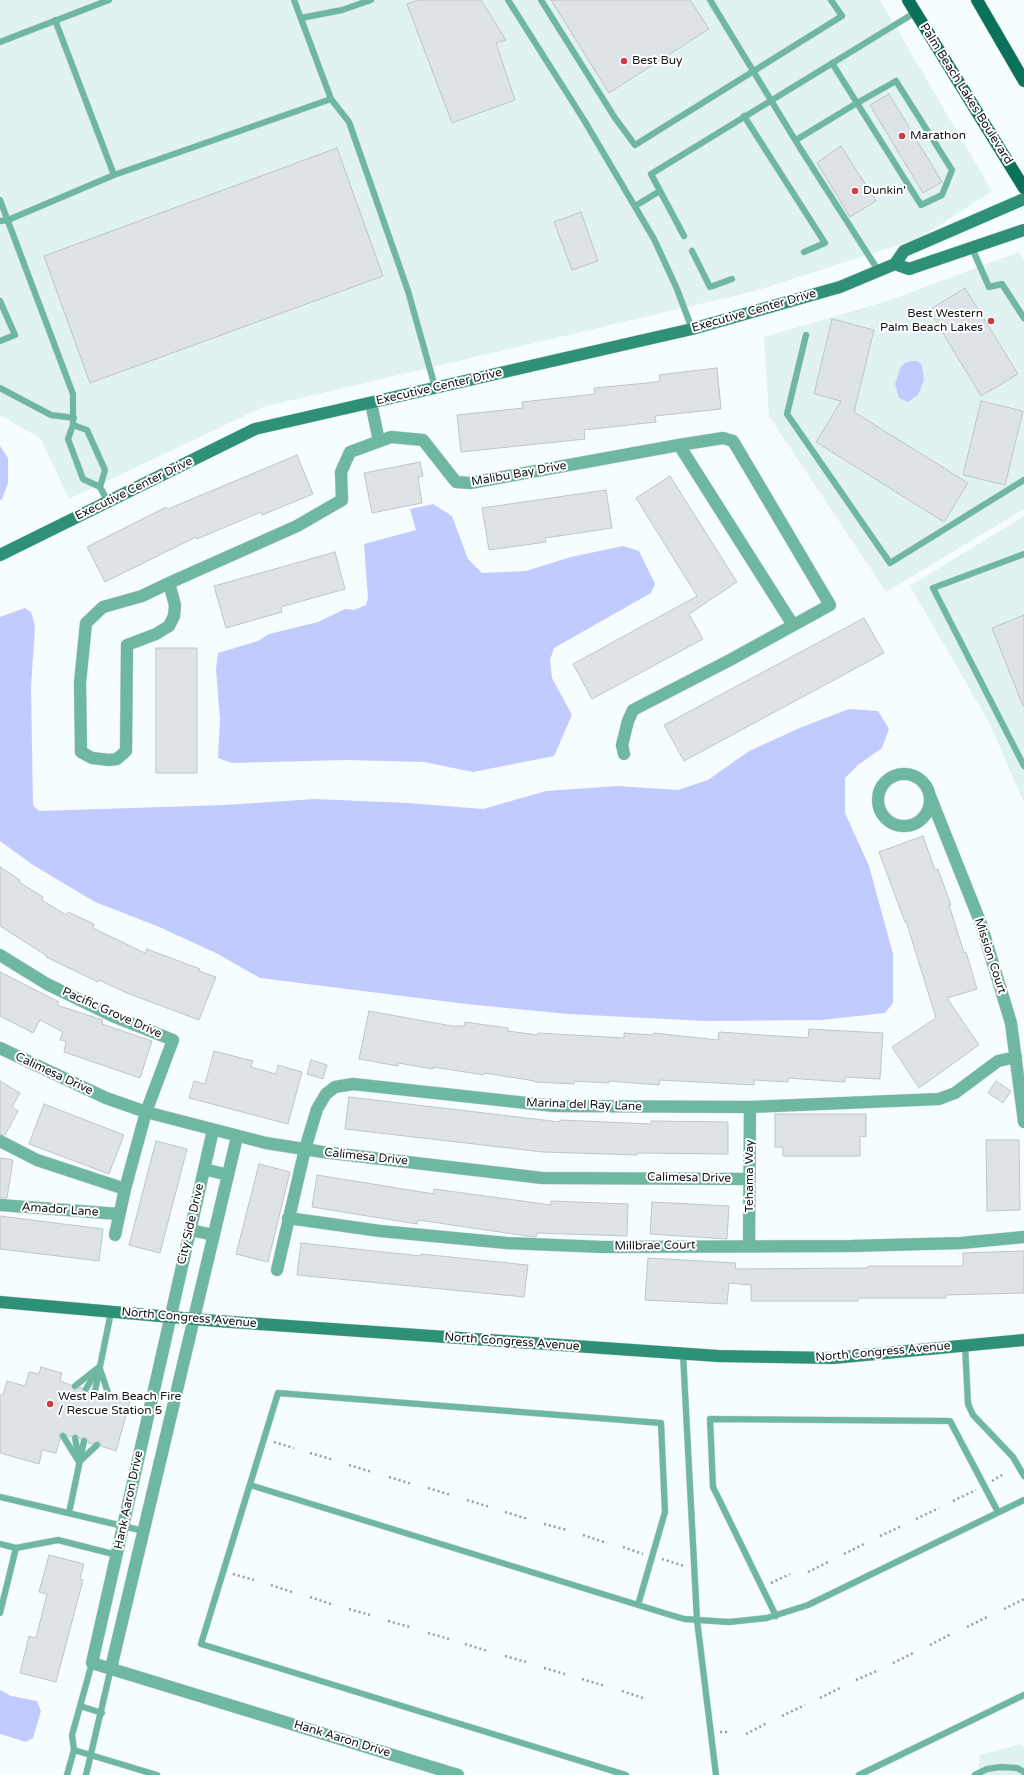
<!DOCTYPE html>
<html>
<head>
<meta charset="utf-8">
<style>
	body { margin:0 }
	canvas { display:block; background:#f5fdfe }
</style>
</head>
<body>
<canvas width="1024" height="1775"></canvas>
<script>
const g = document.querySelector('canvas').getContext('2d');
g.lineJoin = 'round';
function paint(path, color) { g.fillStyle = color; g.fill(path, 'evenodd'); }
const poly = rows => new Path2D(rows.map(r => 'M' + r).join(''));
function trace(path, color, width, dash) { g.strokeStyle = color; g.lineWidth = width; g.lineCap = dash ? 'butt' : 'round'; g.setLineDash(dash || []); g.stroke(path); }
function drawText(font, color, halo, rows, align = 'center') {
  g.font = font + ' "Varela Round",sans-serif'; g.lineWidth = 4; g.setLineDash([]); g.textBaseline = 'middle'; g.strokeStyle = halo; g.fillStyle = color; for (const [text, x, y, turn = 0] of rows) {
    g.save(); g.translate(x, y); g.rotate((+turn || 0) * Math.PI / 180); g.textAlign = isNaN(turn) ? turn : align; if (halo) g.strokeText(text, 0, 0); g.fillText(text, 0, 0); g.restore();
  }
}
const built = poly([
	[0,0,880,0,992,191,920,238,755,291,263,407,69,499,41,439,0,415],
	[1019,252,1024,260,1024,509,886,592,769,416,764,337,887,301],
	[1024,516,1024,803,990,724,910,586],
	[1021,1744,1024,1748,1024,1775,977,1775,980,1755]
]);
const water = poly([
	[911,361,917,361,922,365,924,380,918,395,908,402,899,398,895,384,900,368,905,363],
	[0,446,8,458,8,483,2,499,0,500],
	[433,504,452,516,468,559,482,573,526,571,571,557,623,546,639,551,655,584,651,593,554,648,550,660,552,678,572,715,554,756,473,772,424,762,346,760,232,763,218,758,220,719,216,669,218,653,258,641,269,634,318,622,345,609,354,610,366,605,368,598,364,544,416,530,410,509],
	[25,608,31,612,35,626,31,687,33,805,39,811,225,805,315,799,408,803,483,809,546,791,618,786,678,790,708,780,749,751,802,727,849,709,878,711,889,729,882,748,858,765,845,778,845,813,869,866,893,954,893,1003,885,1013,821,1020,706,1021,568,1014,466,1004,260,978,216,953,157,926,95,902,33,865,0,841,0,617],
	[0,1690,11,1696,37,1701,41,1711,33,1738,26,1742,0,1734]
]);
const building = poly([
	[418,0,481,0,506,40,496,43,515,100,452,123,407,4,418,0],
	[551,0,690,0,709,29,609,93,551,0],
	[889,94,942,182,923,193,870,105,889,94],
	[841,146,876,201,850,217,817,163,841,146],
	[337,148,383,276,90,383,44,256,337,148],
	[581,212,598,261,572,270,554,222,581,212],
	[965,288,1018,374,981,396,929,310,965,288],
	[832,319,874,330,854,412,968,483,944,522,816,442,841,401,814,394,832,319],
	[717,368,721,409,655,416,656,422,584,430,585,439,461,452,457,415,523,408,522,402,595,394,594,388,647,383,660,381,659,375,717,368],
	[981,401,1023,411,1005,485,963,475,981,401],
	[297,455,313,494,262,515,261,512,197,539,196,537,105,582,87,547,166,507,168,509,297,455],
	[420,462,423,476,418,477,422,503,372,513,364,473,420,462],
	[670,476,737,582,689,614,703,639,592,699,573,664,697,596,636,498,670,476],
	[606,490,612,528,545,538,546,542,489,550,482,508,606,490],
	[335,552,345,589,281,607,282,612,226,628,214,586,335,552],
	[1024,615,1024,706,1023,706,992,628,1024,615],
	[864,618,884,653,684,761,664,725,864,618],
	[156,648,197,648,197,773,156,773,156,648],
	[923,836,935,870,938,869,951,905,949,905,964,953,966,952,977,989,947,998,979,1045,919,1088,892,1047,936,1018,906,921,905,922,879,852,923,836],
	[0,867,20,880,19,882,43,897,42,900,66,915,68,912,94,924,93,928,145,953,147,949,200,969,199,971,216,977,199,1020,127,993,99,980,98,982,46,957,47,956,0,926,0,867],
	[0,972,59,1002,57,1005,103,1020,102,1024,152,1041,140,1078,64,1052,66,1041,60,1040,63,1032,40,1020,33,1033,0,1016,0,972],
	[369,1011,452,1026,464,1026,465,1022,508,1028,508,1031,537,1035,538,1033,624,1038,624,1033,654,1035,654,1033,718,1040,719,1032,808,1038,809,1029,883,1033,880,1079,845,1077,845,1082,788,1078,788,1082,754,1080,754,1085,660,1080,659,1085,609,1081,609,1083,574,1081,574,1084,535,1082,535,1081,484,1073,484,1075,433,1067,433,1069,398,1063,398,1066,359,1059,369,1011],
	[214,1051,253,1061,251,1067,276,1074,278,1065,302,1072,288,1124,189,1098,194,1081,205,1084,214,1051],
	[311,1060,327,1065,323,1079,307,1074,311,1060],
	[0,1081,20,1093,12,1107,18,1111,5,1135,0,1134,0,1081],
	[996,1081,1011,1091,1003,1103,988,1093,996,1081],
	[349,1097,560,1122,560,1120,651,1124,651,1121,728,1122,728,1154,637,1153,637,1155,543,1152,345,1129,349,1097],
	[44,1104,124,1135,109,1174,29,1144,44,1104],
	[775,1114,866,1114,866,1137,860,1136,860,1156,783,1156,783,1147,775,1147,775,1114],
	[986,1140,1019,1140,1020,1210,987,1211,986,1140],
	[156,1141,187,1149,160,1253,129,1245,156,1141],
	[0,1158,13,1160,7,1198,0,1198,0,1158],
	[259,1164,290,1172,268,1262,236,1254,259,1164],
	[317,1175,434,1194,434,1189,551,1205,551,1201,628,1204,627,1236,537,1233,536,1237,534,1237,418,1220,417,1224,312,1207,317,1175],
	[652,1202,729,1206,727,1239,650,1234,652,1202],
	[0,1216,103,1229,99,1261,0,1249,0,1216],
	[301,1243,421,1256,421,1254,528,1265,524,1297,297,1275,301,1243],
	[1024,1251,1024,1293,946,1295,946,1298,858,1298,858,1301,751,1301,751,1285,729,1283,727,1304,645,1300,648,1258,736,1263,735,1269,868,1268,868,1266,963,1266,963,1253,1024,1251],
	[41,1367,62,1373,60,1381,71,1385,74,1390,81,1387,84,1393,88,1393,91,1390,94,1395,99,1393,104,1394,108,1400,111,1400,113,1397,130,1401,116,1451,101,1446,100,1442,98,1441,92,1444,88,1443,88,1439,85,1437,80,1439,76,1434,69,1437,63,1432,59,1434,60,1439,56,1453,42,1450,39,1464,0,1453,0,1395,3,1395,7,1381,25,1386,29,1372,39,1374,41,1367],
	[49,1555,84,1564,80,1579,83,1580,56,1682,20,1673,29,1636,36,1638,47,1594,39,1592,49,1555]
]);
const path = poly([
	[274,1442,294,1448],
	[310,1453,334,1460],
	[349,1465,372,1472],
	[389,1477,412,1484],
	[992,1481,1002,1475],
	[428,1488,451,1495],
	[467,1500,490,1507],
	[953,1501,976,1490],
	[505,1512,528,1519],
	[916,1519,939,1508],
	[544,1524,567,1530],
	[583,1535,607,1543],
	[880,1536,902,1526],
	[623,1547,643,1554],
	[844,1554,866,1543],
	[662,1559,684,1566],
	[808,1572,830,1561],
	[233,1574,254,1580],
	[771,1583,790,1574],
	[271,1585,292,1592],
	[310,1597,331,1604],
	[349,1609,370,1615],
	[1004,1609,1024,1599],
	[388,1621,410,1627],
	[967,1627,987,1617],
	[428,1633,449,1639],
	[465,1644,488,1651],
	[930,1645,951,1634],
	[505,1656,526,1662],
	[893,1663,913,1653],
	[544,1668,565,1674],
	[582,1679,605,1686],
	[856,1680,879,1670],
	[622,1691,643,1698],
	[820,1698,840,1688],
	[782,1716,805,1705],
	[720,1732,729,1732],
	[746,1734,767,1723]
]);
const lane = poly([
	[294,0,331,99,349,122,408,291,435,387],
	[508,0,584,120,654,239,677,289,692,329],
	[541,0,615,118,635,145,842,16,831,0],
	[710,0,800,148,878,270],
	[301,18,342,10,371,0],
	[55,20,114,175],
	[0,42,109,0],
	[744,116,825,243,804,252],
	[796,140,857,103,896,81,952,170,942,195,921,205,857,103,832,63],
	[0,200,73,394,73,425,68,439,83,479,100,487,108,502],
	[635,206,660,191],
	[0,221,8,220,114,175,331,99],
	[684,236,651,174,916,12],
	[972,248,989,287,1002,284,1024,318],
	[692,251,710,287,732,279],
	[0,301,15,335,0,341],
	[806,335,787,414,890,563,1024,480],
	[0,388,51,415,74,418],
	[73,425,87,430,105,470,100,487],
	[1024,554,933,588,1024,766],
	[965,1345,968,1404,973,1415,1013,1457,1024,1476],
	[683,1354,697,1620,716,1775],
	[100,1369,109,1396],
	[75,1386,99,1367],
	[86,1389,96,1372],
	[95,1391,111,1312],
	[63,1436,79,1462],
	[75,1438,79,1459],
	[79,1462,97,1445],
	[250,1485,664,1613,684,1619,729,1622,767,1618,808,1605,1024,1500],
	[0,1497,144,1531],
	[69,1513,84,1441],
	[0,1544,16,1548,58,1540,117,1555],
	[0,1613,16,1548],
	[776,1616,713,1487,710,1419,950,1421,998,1512],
	[80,1706,102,1713],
	[74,1750,157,1775],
	[67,1775,74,1750,72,1735,92,1663],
	[86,1775,111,1668],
	[626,1775,201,1644,278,1393,661,1423,665,1512,638,1605],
	[859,1775,1024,1695],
	[975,1775,987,1769,1000,1767,1017,1768,1024,1772]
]);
const street = poly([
	[371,403,379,441],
	[679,445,793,625],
	[169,583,175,605,174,616,169,626,156,634,127,645,126,751,117,759,109,760,92,758,81,752,80,683,86,623,103,607,142,596,169,583,297,526,342,500,341,472,350,452,391,437,423,440,456,482,470,483,679,445,723,438,733,441,830,605,730,660,633,710,628,721,622,745,624,754],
	'878 800a26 26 0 1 1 52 0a26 26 0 1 1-52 0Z',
	[930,796,981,924,1011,1023,1024,1122],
	[0,955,47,984,115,1017,173,1040,146,1112,125,1189,115,1235],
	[0,1048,106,1098,146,1112,266,1143,323,1152,542,1178,749,1179],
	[213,1130,92,1663,458,1775],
	[0,1141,37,1160,125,1189],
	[204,1169,228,1175],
	[0,1205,119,1214],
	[288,1218,380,1231,507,1243,603,1247,851,1246,961,1243,1024,1237],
	[190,1230,214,1235],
	[749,1245,750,1107],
	[277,1270,305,1149,317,1109,326,1094,335,1087,353,1084,554,1106,750,1107,939,1099,955,1093,998,1061,1016,1057],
	[111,1668,237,1137]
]);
const secondary = poly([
	[895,264,909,269,1024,230],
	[0,555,255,429,692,329,840,287,895,264,904,251,1024,199],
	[0,1302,217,1321,718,1356,833,1358,1024,1340]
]);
const primary = poly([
	[908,0,1024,188],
	[977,0,1024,81]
]);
const markers = [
	[624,61,4,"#cc3c46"],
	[902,136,4,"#cc3c46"],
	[855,191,4,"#cc3c46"],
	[991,321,4,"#cc3c46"],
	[50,1404,4,"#cc3c46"]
];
const poiNames = [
	["Best Buy",632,61],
	["Marathon",910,136],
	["Dunkin'",863,191],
	["Best Western",983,314,"right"],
	["Palm Beach Lakes",983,328,"right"],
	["West Palm Beach Fire",58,1397],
	["/ Rescue Station 5",58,1411]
];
const streetNames = [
	["Palm Beach Lakes Boulevard",966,94,58],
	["Executive Center Drive",754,311,-16],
	["Executive Center Drive",439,387,-13],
	["Malibu Bay Drive",519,474,-10],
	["Executive Center Drive",134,489,-26],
	["Mission Court",990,956,72],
	["Pacific Grove Drive",112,1013,24],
	["Calimesa Drive",54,1074,25],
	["Marina del Ray Lane",584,1105,2],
	["Calimesa Drive",366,1157,6],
	["Tehama Way",750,1176,-90],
	["Calimesa Drive",689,1178,1],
	["Amador Lane",60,1210,4],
	["City Side Drive",191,1224,-77],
	["Millbrae Court",655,1246,-1],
	["North Congress Avenue",189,1318,5],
	["North Congress Avenue",512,1342,4],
	["North Congress Avenue",883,1352,-5],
	["Hank Aaron Drive",129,1500,-78],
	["Hank Aaron Drive",342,1739,17]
];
paint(built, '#e1f2f3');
paint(water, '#c2cbff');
paint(building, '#dee3e8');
trace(building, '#c0c5ca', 1);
trace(lane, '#d1d8d9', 7);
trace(street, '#d1d8d9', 13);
trace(secondary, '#d1d8d9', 13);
trace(primary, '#d1d8d9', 13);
trace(path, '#999f9f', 2.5, [2, 3]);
trace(lane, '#6eb7a1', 6);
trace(street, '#6eb7a1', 12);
trace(secondary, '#2e9077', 12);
trace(primary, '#0b715b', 12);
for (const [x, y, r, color] of markers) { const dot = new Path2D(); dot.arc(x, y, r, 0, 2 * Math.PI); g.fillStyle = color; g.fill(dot); trace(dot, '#fff', 1.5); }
drawText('12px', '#121515', '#fff', poiNames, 'left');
drawText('12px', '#121515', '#fff', streetNames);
</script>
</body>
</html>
